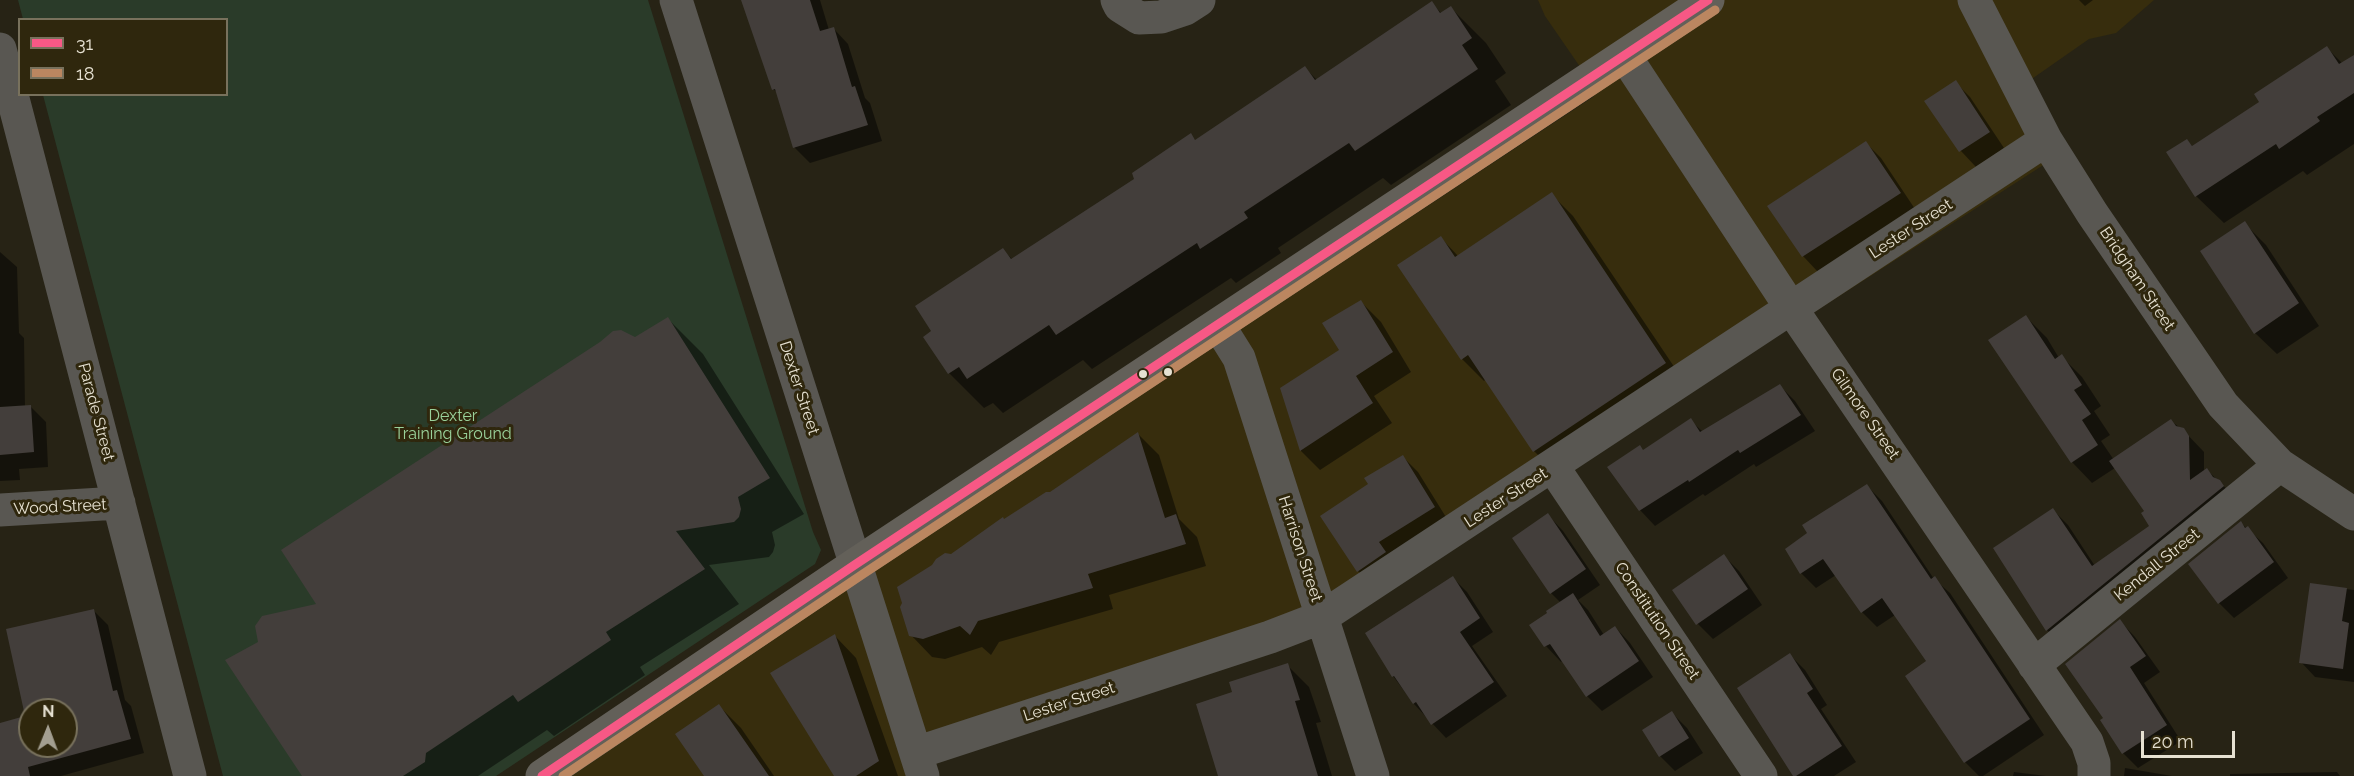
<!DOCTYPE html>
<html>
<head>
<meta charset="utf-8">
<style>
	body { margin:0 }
	#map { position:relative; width:2354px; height:776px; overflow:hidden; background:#272315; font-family:Raleway,sans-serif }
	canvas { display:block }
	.legend { position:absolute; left:18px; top:18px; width:210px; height:78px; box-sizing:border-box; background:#2f270d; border:2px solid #78715c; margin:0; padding:8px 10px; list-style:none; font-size:18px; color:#e6e1d2 }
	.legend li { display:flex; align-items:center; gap:12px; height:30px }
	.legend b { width:30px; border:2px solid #78715c }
	.north { position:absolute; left:18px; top:698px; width:60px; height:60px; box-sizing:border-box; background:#2f270d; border:2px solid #78715c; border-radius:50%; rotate:1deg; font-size:16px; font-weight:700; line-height:24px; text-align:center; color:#e6e1d2 }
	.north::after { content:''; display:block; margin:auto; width:21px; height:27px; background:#a39e90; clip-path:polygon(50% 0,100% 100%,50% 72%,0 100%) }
	.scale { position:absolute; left:2141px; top:731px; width:94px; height:27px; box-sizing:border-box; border:3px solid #e6e1d2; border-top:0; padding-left:8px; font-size:18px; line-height:21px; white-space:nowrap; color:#e6e1d2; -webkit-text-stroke:4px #2f270d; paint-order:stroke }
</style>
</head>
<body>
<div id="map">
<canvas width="2354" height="776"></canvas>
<ul class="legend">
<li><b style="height:8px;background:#f75885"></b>31</li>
<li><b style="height:8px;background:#bb8660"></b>18</li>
</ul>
<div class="north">N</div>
<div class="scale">20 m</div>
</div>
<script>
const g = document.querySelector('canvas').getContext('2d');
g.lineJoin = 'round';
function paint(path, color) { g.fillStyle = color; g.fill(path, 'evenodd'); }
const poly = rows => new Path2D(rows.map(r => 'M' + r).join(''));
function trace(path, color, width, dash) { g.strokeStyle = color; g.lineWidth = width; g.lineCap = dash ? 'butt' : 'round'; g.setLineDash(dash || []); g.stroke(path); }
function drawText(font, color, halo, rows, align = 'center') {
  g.font = font + ' Raleway,sans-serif'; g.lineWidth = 6; g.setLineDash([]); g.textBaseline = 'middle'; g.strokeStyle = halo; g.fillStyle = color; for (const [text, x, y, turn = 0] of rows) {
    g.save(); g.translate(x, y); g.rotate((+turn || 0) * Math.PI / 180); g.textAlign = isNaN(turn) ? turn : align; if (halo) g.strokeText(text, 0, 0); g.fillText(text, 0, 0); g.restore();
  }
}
const built = poly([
	[1538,0,2154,0,2116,33,2089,39,2026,83,2045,164,1330,623,927,762,925,776,562,776,1593,97,1596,90,1545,16]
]);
const green = poly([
	[18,0,648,0,813,532,821,550,815,564,496,776,223,776,43,95,226,94,226,20,23,19]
]);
const shadow = poly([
	[743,0,820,0,829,30,833,28,848,44,865,98,870,103,882,141,810,163,795,148,778,93,773,89],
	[2079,0,2093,0,2085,6],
	[1432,3,1442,14,1451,8,1486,43,1506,73,1495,81,1511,105,1391,185,1383,178,1278,248,1281,253,1236,283,1231,278,1092,369,1083,360,1003,413,993,403,984,408,949,373,925,337,933,331,1003,250,1013,260,1136,180,1190,135,1196,141,1305,68,1317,80],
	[2327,48,2343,64,2354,57,2354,144,2307,175,2303,171,2224,223,2196,196,2187,140,2193,147,2261,103],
	[1955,82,1970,97,2004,148,1976,167,1961,151,1927,102],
	[1866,143,1881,158,1915,209,1818,272,1803,256,1769,206],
	[1551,194,1573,216,1687,386,1556,473,1534,451,1486,379,1484,381,1462,359,1441,238,1458,256],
	[2244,223,2266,245,2319,326,2277,354,2255,333],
	[0,252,17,267,19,333,24,338,25,407,31,407,46,422,48,467,19,469,20,480,0,481],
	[1361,302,1381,322,1411,372,1374,396,1392,423,1320,470,1301,451,1282,389,1341,350],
	[2026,317,2047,338,2059,358,2061,356,2082,377,2101,406,2094,411,2110,435,2101,441,2114,460,2171,421,2183,430,2204,452,2204,472,2207,470,2235,497,2062,645,2047,630,1995,548,2053,510,2068,525,2095,566,2151,526,2146,512,2115,468,2092,483,2072,462],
	[668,319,703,354,804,514,772,532,775,545,773,552,769,557,709,565,739,604,640,667,645,675,554,736,547,730,478,776,304,776,259,643,318,605,635,338],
	[1779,385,1795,401,1815,431,1756,467,1754,464,1705,496,1703,494,1655,526,1640,510,1644,451,1690,420,1703,432],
	[1138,434,1159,455,1179,519,1197,537,1206,566,1109,595,1113,609,999,642,991,655,982,647,945,659,932,657,911,635,952,555,1050,493],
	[1403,457,1418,472,1449,522,1373,586,1358,571,1370,485],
	[1867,486,1882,501,1934,579,1950,593,2044,735,1983,776,1979,776,1965,762,1907,676,1928,662,1895,615,1877,627,1862,612,1836,575,1816,588,1801,573],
	[1548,515,1563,531,1600,585,1578,600,1588,610,1604,635,1615,627,1630,643,1653,677,1602,711,1587,696,1563,660,1561,662,1546,646,1532,625,1561,603,1551,593],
	[2241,523,2263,543,2288,578,2234,618,2219,603],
	[1724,556,1739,571,1762,605,1713,639,1698,624,1674,591],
	[1453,578,1467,592,1493,632,1472,646,1507,696,1446,738,1414,704,1393,676,1367,634],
	[2312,585,2354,590,2354,682,2315,677,2301,662],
	[94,611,108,625,125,700,131,706,144,753,61,776,1,776,0,749,30,743,30,746,66,746,66,710,36,710,31,693],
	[2120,621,2135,637,2160,672,2144,683,2181,741,2138,768,2123,753,2105,718],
	[835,636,856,658,898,776,836,776],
	[1790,655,1805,670,1827,705,1821,709,1856,762,1834,776,1795,776],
	[1287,665,1309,687,1321,722,1316,723,1332,776,1219,776,1233,693],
	[719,706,741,728,774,776,706,776],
	[1672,713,1687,728,1703,753,1675,771,1660,756],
	[2125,768,2172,776,2124,776],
	[2014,772,2046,776,2013,776],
	[2337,772,2340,776,2230,776,2230,774]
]);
const building = poly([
	[741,0,810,0,820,31,834,27,852,87,855,86,868,125,793,148,775,89,772,90],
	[1432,1,1440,13,1451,6,1472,38,1462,45,1478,69,1355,151,1349,143,1244,212,1248,218,1200,249,1197,243,1056,335,1049,325,967,379,959,367,948,374,923,337,931,331,915,306,1003,248,1011,259,1134,179,1132,173,1191,133,1195,140,1305,66,1315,80],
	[2327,46,2339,64,2354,55,2354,93,2317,117,2320,121,2279,149,2276,144,2195,197,2166,152,2187,139,2192,146,2259,102,2254,94],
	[1956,80,1990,132,1959,152,1924,101],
	[1866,141,1901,193,1802,257,1767,206],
	[1552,192,1666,363,1533,452,1468,355,1461,360,1397,265,1441,236,1455,257],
	[2245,221,2299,303,2254,334,2200,251],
	[1361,300,1393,352,1356,376,1373,403,1300,451,1280,388,1339,350,1322,323],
	[2026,315,2055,359,2062,354,2082,385,2074,390,2091,414,2082,420,2098,445,2071,463,1988,340],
	[668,317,770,478,738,497,741,509,739,517,734,522,676,531,705,569,606,632,611,640,518,702,513,695,426,753,425,762,403,776,302,776,225,660,258,642,255,626,262,616,316,604,281,550,600,342,613,331,621,330,635,337],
	[1780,384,1801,415,1740,453,1738,450,1689,482,1688,480,1639,511,1607,467,1640,445,1643,450,1691,418,1700,432],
	[31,405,34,452,0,455,0,407],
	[2171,419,2176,426,2184,428,2189,436,2190,480,2207,468,2213,477,2220,480,2224,486,2046,631,1993,548,2053,508,2092,566,2149,526,2141,513,2144,511,2109,461],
	[1138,432,1165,518,1176,514,1186,544,1088,574,1093,588,978,621,970,635,960,626,923,639,909,636,900,607,902,603,897,587,932,565,936,559,945,553,951,554,1003,517,1004,519,1046,492,1050,492],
	[1403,455,1435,507,1379,542,1386,552,1357,572,1320,516,1368,484,1364,478],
	[1867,484,1931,579,1935,576,2030,719,1964,763,1905,676,1926,661,1882,598,1861,613,1823,559,1800,574,1785,549,1807,533,1802,525],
	[1548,513,1586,569,1550,594,1512,538],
	[2241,521,2245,528,2248,526,2274,562,2218,604,2188,564],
	[1724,554,1748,589,1696,625,1672,590],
	[1453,576,1480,618,1460,632,1494,682,1431,725,1416,702,1413,704,1394,676,1392,677,1365,633],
	[2310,583,2347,588,2342,621,2349,623,2343,669,2299,663],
	[1573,593,1600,636,1615,626,1639,661,1586,697,1550,644,1544,647,1529,625,1547,613,1546,611],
	[94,609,113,691,117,690,131,739,28,767,30,776,0,776,0,723,25,716,6,629],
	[30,710,66,710,66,746,30,746],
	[2120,619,2146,656,2130,667,2167,725,2122,754,2100,720,2103,718,2065,664],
	[835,634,879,761,856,776,834,776,770,673],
	[1790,653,1813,689,1807,693,1842,746,1796,776,1793,776,1737,688],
	[1288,663,1300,700,1295,701,1318,776,1218,776,1196,704,1232,692,1229,682],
	[719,704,769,776,704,776,675,734],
	[1672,711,1689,738,1659,757,1642,730]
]);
const minor = poly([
	[676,0,923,776],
	[1117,0,1120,6,1139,18,1161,17,1185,9,1199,0],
	[1974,0,2046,140,2092,213,2223,405,2280,465,2354,514],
	[0,49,190,776],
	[1625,56,1791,308,2087,742,2094,763,2094,776],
	[1219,326,1239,358,1373,776],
	[1553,467,1761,776],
	[0,510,119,503],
	[2034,665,2280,465],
	[916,753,1270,637,1322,617,2046,140]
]);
const major = poly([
	[542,776,856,564,1708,0]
]);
const bus1 = poly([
	[542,776,856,564,1708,0]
]);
const bus2 = poly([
	[563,776,863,574,1715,10]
]);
const markers = [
	[1168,372,5,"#e6e1d2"],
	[1143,374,5,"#e6e1d2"]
];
const streetNames = [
	["Lester Street",1911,229,-33],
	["Bridgham Street",2137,279,56],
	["Dexter Street",799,388,72],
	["Parade Street",96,412,75],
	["Gilmore Street",1865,414,55],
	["Lester Street",1506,498,-33],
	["Wood Street",60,507,-3],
	["Harrison Street",1300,549,72],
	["Kendall Street",2157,565,-39],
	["Constitution Street",1657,621,56],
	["Lester Street",1069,702,-18]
];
const parkNames = [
	["Dexter",453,416],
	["Training Ground",453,434]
];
paint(built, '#372d0d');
paint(green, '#2a3b29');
paint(shadow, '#0007');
paint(building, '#433e3b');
trace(minor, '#595752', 33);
trace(major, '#636059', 33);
trace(bus1, '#f75885', 9);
trace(bus2, '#bb8660', 9);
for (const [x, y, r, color] of markers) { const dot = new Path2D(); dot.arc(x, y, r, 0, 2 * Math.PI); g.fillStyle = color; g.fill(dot); trace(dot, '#2f270d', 2); }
drawText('16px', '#e6e1d2', '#2f270d', streetNames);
drawText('16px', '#9ad29b', '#2f270d', parkNames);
</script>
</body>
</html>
